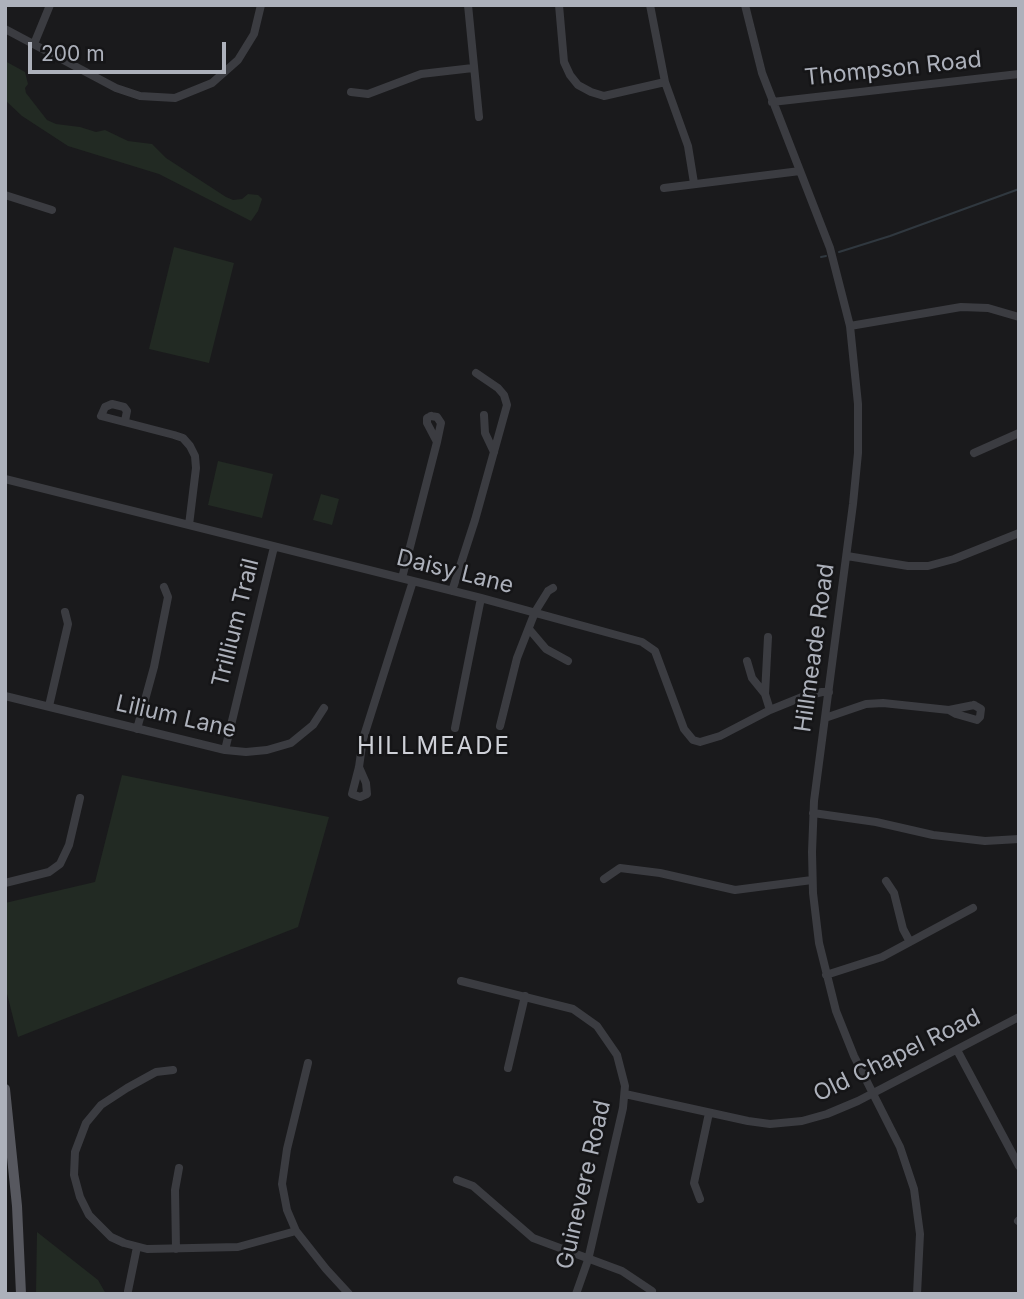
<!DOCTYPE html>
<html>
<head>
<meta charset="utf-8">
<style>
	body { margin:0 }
	#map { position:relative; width:1024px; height:1299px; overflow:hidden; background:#1a1a1c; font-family:Inter,sans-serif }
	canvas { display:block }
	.frame { position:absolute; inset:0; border:7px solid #adb1bb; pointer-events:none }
	.scale { position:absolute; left:28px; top:42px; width:198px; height:32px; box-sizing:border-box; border:4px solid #adb1bb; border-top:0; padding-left:9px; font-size:21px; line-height:24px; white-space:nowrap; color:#adb1bb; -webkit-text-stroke:5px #151517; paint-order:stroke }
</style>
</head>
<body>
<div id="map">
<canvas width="1024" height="1299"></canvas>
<div class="frame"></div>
<div class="scale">200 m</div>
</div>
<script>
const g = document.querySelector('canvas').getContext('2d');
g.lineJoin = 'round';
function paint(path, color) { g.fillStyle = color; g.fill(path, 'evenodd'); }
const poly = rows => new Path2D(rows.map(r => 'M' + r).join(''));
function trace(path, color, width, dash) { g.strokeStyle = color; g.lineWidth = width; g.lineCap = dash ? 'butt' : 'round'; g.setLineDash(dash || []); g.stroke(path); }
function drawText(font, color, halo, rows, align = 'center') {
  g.font = font + ' Inter,sans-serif'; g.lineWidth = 5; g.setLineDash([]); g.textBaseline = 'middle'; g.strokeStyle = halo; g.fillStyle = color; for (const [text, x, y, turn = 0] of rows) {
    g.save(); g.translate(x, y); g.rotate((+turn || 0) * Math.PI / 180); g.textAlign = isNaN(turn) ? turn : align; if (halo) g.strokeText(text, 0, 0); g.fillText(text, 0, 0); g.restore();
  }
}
const green = poly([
	[5,61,25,72,28,84,25,88,26,93,47,120,56,124,80,127,96,132,105,130,128,141,152,144,166,158,226,197,233,200,242,199,248,194,258,195,262,199,258,211,251,221,159,174,68,146,22,116,5,100],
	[174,247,234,263,209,363,149,349],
	[218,461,273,474,262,518,208,505],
	[321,494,339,499,332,525,313,520],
	[122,775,329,817,298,927,18,1037,5,986,5,903,95,882],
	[37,1232,98,1280,106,1294,36,1294]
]);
const stream = poly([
	[839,252,890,236,1019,189],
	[821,257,826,256]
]);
const minor = poly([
	[468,5,479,117],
	[559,5,564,62,570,75,578,85,591,92,604,96,665,82],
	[650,5,665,82,688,146,694,183],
	[745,5,762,73,830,248,850,326,858,404,858,453,853,504,814,801,812,852,813,893,819,943,836,1011,854,1056,900,1147,914,1189,920,1234,917,1294],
	[5,29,116,88,140,96,175,98,212,83,238,60,254,34,261,5],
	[34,44,50,5],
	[351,92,368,94,421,74,473,68],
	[772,102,1019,74],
	[664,188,800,171],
	[5,195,52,210],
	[850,326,961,307,988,308,1019,317],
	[484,415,485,433,494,452],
	[431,416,437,417,441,423,437,442,427,423,427,418,431,416],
	[125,421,127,411,124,407,112,404,105,407,101,416,174,435,183,438,190,446,195,456,196,468,189,525],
	[974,453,1019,433],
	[5,479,481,598,642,642,655,651,684,729,693,740,700,742,720,736,770,710,802,697,822,692,829,692],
	[847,556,908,566,928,566,954,559,1019,533],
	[402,578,437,442],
	[452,591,475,520,507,405,504,395,498,388,476,373],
	[529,629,546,649,568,661],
	[768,637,765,694,770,710],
	[747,661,752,678,765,694],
	[5,696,225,750,246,752,267,750,291,743,313,725,324,708],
	[974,705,981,709,980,717,977,720,956,714,949,710,974,705],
	[49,706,68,624,65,612],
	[825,718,866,704,883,703,949,710],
	[500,726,517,658,535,612,548,591,553,588],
	[455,728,481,598],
	[137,729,154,667,168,597,164,587],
	[225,750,274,547],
	[359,767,363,739,413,581],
	[359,767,366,783,367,794,360,797,352,794,359,767],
	[813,813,876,822,933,835,985,841,1019,839],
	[604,879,620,868,660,873,735,890,812,880],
	[886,881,894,893,903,929,910,942],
	[5,883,49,872,60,864,69,845,80,798],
	[826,975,882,957,973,908],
	[461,981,573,1009,597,1026,617,1055,625,1086,623,1108,588,1260,576,1294],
	[957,1050,1019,1166],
	[308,1063,287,1149,282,1184,287,1210,296,1231,326,1269,349,1294],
	[508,1068,525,996],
	[173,1070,156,1072,127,1088,101,1105,86,1123,75,1152,74,1175,80,1197,89,1215,111,1237,124,1243,147,1249,238,1247,296,1231],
	[625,1094,748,1121,770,1124,802,1121,827,1114,858,1101,1019,1017],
	[457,1180,473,1186,533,1238,622,1271,652,1291],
	[700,1199,694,1183,709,1113],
	[1018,1221,1019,1220],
	[176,1249,175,1190,179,1168],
	[128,1291,137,1247]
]);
const major = poly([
	[5,1089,17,1206,21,1294]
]);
const streetNames = [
	["Thompson Road",893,69,-6],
	["Daisy Lane",455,572,14],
	["Trillium Trail",236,623,-76],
	["Hillmeade Road",815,648,-82],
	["Lilium Lane",176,717,13],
	["Old Chapel Road",897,1056,-26],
	["Guinevere Road",584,1185,-77]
];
const neighbourhoodNames = [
	["HILLMEADE",434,747]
];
paint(green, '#222a23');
trace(stream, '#30383f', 2);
trace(minor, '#3b3c41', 8);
trace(major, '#57585f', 10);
drawText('23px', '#adb1bb', '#151517', streetNames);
g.letterSpacing = '2px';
drawText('24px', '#ced0d7', '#151517', neighbourhoodNames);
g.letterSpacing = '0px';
</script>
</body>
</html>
